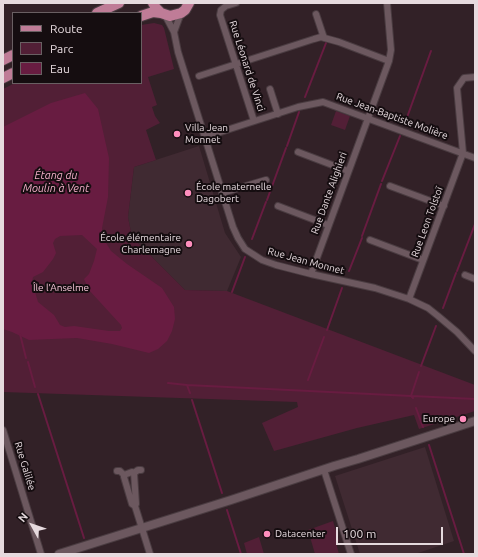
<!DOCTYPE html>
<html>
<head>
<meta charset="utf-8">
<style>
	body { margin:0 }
	#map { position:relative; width:478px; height:557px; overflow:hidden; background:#322127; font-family:Ubuntu,sans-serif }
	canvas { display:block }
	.frame { position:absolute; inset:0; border:4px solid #e6dade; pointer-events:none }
	.legend { position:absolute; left:12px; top:12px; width:130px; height:72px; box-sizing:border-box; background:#150d10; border:1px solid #695f62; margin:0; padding:5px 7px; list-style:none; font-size:12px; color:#e6dade }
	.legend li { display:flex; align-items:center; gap:8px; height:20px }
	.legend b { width:20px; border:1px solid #695f62 }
	.north { position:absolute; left:12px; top:505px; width:40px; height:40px; -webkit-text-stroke:3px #150d10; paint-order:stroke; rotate:310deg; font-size:11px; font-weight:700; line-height:16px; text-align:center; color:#e6dade }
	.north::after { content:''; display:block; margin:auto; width:14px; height:18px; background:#e6dade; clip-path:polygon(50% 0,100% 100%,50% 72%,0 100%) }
	.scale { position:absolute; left:336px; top:527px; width:107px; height:18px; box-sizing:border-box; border:2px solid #e6dade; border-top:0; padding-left:5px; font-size:12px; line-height:14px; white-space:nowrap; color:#e6dade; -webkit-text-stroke:3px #150d10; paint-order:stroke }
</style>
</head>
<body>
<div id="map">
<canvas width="478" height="557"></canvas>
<div class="frame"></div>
<ul class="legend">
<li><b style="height:5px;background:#bf7c97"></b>Route</li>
<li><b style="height:11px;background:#521f36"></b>Parc</li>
<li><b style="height:11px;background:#681c41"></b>Eau</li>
</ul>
<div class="north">N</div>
<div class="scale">100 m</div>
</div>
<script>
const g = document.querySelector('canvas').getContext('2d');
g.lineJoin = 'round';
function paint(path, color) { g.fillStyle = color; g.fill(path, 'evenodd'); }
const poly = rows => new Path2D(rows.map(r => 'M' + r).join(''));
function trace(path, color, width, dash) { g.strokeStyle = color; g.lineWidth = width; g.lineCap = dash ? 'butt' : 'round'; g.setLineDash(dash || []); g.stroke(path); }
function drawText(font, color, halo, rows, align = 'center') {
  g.font = font + ' Ubuntu,sans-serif'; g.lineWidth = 4; g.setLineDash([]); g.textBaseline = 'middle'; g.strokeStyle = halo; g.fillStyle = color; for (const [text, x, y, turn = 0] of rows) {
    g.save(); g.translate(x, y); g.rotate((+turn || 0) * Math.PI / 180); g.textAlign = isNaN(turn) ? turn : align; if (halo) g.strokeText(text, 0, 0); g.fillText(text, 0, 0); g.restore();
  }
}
const built = poly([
	[199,146,225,233,241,257,227,291,185,290,132,237,128,217,134,167],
	[425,447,454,541,415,554,360,554,335,476]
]);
const green = poly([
	[154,23,162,25,164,28,174,69,148,77,157,105,152,107,155,116,160,123,146,130,156,160,134,167,128,217,132,237,185,290,227,291,475,385,475,411,419,429,414,415,357,428,274,451,262,423,298,407,297,402,3,392,3,89,15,83,141,83,141,25],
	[336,111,350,116,345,130,331,125],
	[333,521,339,541,336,543,339,554,315,554,308,530],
	[259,537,264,554,247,554,244,543]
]);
const water = poly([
	[85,93,98,109,109,158,108,197,102,228,103,238,111,251,127,264,162,288,174,307,175,319,172,331,167,341,158,349,149,353,112,344,77,338,29,340,12,332,3,329,3,127,51,103],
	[82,235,97,249,94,261,89,274,84,279,89,290,121,325,122,328,120,331,109,331,74,326,65,327,60,325,54,315,38,302,32,282,33,277,43,272,53,259,56,253,53,243,55,239,60,236]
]);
const stream = poly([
	[305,97,326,43],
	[405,123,431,51],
	[287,146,299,112],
	[382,181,400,136],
	[267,200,286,148],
	[362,236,381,184],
	[252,239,266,202],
	[349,271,362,238],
	[457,271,475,224],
	[232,292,245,257],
	[443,308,456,273],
	[327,330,342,288],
	[20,334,26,358],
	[28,362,35,387],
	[421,366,436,326],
	[308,380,324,337],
	[168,383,187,385,411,396,413,398],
	[187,385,190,393],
	[38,394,84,538],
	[411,396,419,372],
	[412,396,475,399],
	[192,400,222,493],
	[416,408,423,427],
	[429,445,464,554],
	[227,510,241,554]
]);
const minor = poly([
	[236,3,226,6,221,10,220,15,254,121],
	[316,14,324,38],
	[165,15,174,32,178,52,233,227,238,238,245,249,262,260,276,265,311,274,375,288,409,299,428,308,438,316,457,332,475,351],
	[174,32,181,13],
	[199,76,314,39,321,37,339,42,389,61],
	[270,89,278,114],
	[205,137,298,107,323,102,475,158],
	[298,152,348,171],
	[390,186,444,206],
	[222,193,266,180],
	[278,206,328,225],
	[370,240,423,260],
	[311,274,389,61,391,50,387,3],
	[465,275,475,279],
	[409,299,463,153,457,88,464,78,475,77],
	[3,430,41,554],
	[324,470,351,554],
	[117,471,120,471,124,475],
	[134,473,138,470,141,470],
	[135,506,132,504,124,477,124,475,132,472,134,473,136,504,135,506,150,554]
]);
const tertiary = poly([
	[59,554,231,500,334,466,358,459,475,421]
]);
const primary = poly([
	[153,3,156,8,161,13,170,16,181,13,185,10,189,3],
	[97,13,119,3],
	[141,16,153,12,161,13],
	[3,60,13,55],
	[3,78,13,73]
]);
const markers = [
	[177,134,4,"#fe8ebd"],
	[188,193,4,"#fe8ebd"],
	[189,244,4,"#fe8ebd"],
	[463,419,4,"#fe8ebd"],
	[267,534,4,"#fe8ebd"]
];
const streetNames = [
	["Rue Léonard de Vinci",247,66,72],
	["Rue Jean-Baptiste Molière",392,116,20],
	["Rue Dante Alighieri",329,193,-70],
	["Rue Leon Tolstoï",427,222,-70],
	["Rue Jean Monnet",306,261,15],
	["Rue Galilée",25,466,73]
];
const poiNames = [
	["Villa Jean",185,128],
	["Monnet",185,140],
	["École maternelle",196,187],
	["Dagobert",196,199],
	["École élémentaire",181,238,"right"],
	["Charlemagne",181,250,"right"],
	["Europe",455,419,"right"],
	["Datacenter",275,534]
];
const parkNames = [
	["Île l'Anselme",61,288]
];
const waterNames = [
	["Étang du",56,175],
	["Moulin à Vent",56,188]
];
paint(built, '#402a32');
paint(green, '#521f36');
paint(water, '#681c41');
trace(stream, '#681c41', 2);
trace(minor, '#4a3c41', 8);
trace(tertiary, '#4a3c41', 10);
trace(primary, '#4a3c41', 12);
trace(minor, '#6c585f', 6);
trace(tertiary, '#6c585f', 8);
trace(primary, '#bf7c97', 10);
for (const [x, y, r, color] of markers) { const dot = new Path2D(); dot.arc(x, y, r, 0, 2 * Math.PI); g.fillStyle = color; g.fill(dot); trace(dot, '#150d10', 1.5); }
drawText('10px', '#e6dade', '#150d10', streetNames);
drawText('10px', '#e6dade', '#150d10', poiNames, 'left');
drawText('10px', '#f4c5d6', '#150d10', parkNames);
drawText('italic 11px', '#f2aec8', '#150d10', waterNames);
</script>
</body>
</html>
